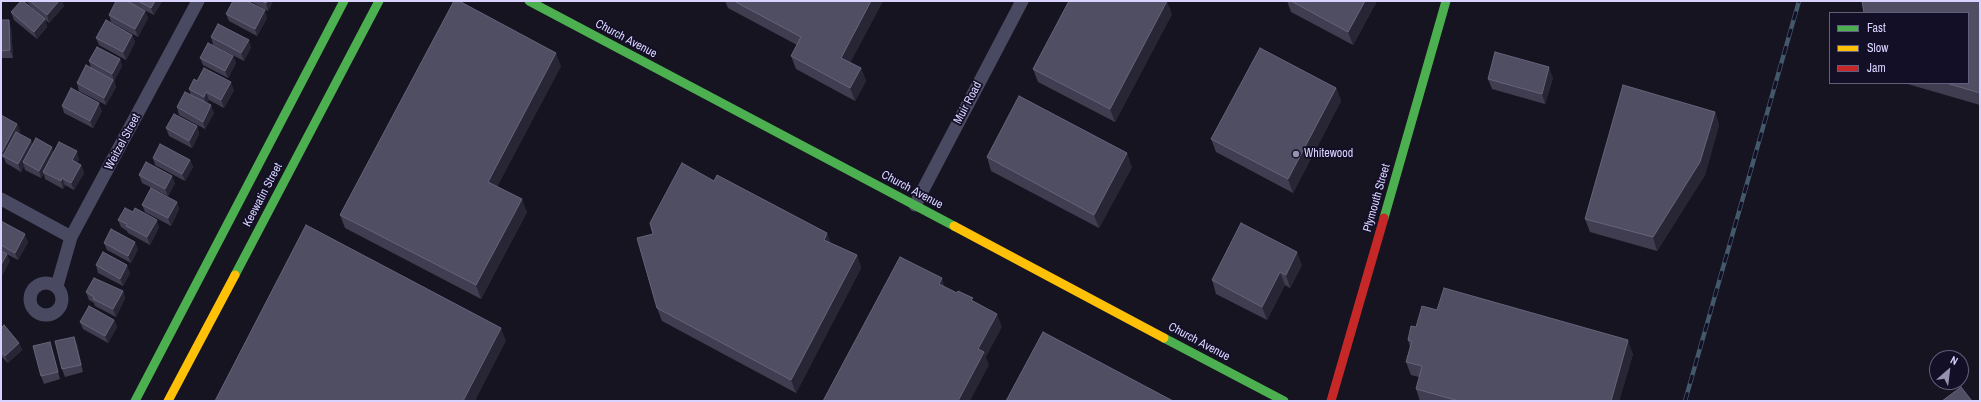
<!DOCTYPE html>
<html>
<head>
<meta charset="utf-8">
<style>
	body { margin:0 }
	#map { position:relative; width:1981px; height:402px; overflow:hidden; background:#161421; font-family:"Archivo Narrow",sans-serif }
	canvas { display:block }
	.frame { position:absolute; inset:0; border:2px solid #d9d4ff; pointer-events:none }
	.legend { position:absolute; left:1829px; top:12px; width:140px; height:72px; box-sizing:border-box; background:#130f26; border:1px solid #625e7d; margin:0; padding:5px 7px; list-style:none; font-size:12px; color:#d9d4ff }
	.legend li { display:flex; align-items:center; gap:8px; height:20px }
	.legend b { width:20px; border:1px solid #625e7d }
	.north { position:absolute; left:1929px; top:350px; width:40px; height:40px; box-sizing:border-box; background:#130f26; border:1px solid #625e7d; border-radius:50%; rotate:28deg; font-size:11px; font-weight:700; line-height:16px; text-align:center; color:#d9d4ff }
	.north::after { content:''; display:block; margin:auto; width:14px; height:18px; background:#9591b1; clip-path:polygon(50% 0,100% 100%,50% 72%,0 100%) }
</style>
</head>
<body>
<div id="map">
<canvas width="1981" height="402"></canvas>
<div class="frame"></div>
<ul class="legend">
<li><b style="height:5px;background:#4caf50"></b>Fast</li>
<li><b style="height:5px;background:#ffc107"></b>Slow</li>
<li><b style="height:5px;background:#c62828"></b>Jam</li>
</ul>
<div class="north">N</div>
</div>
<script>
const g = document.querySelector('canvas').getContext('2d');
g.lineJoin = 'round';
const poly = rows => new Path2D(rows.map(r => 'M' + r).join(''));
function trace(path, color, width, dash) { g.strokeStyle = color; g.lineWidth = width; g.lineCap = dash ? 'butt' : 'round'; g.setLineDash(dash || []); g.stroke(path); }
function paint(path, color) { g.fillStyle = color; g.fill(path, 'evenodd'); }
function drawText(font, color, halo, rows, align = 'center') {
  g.font = font + ' "Archivo Narrow",sans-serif'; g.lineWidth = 3.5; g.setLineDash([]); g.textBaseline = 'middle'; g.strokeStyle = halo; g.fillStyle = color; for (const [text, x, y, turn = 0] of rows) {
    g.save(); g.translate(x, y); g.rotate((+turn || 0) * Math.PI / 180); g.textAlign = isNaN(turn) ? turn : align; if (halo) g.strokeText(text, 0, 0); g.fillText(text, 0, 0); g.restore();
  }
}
const street = poly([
	[1,199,71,237],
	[915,205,1022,1],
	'30 299a16 16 0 1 1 32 0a16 16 0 1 1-32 0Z',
	[57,286,71,237,198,1]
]);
const fast = poly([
	[529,1,954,226],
	[1384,218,1446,1],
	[235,275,379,1],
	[1164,338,1284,401],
	[135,401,344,1]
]);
const slow = poly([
	[954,226,1164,338],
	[168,401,235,275]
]);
const jam = poly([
	[1331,401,1384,218]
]);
const rail = poly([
	[1685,401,1799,1]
]);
const wall = poly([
	[27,1,62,1,64,6,49,23,29,5],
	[129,1,162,1,154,15,130,3],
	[250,1,273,1,268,11],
	[725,1,883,1,850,62,861,68,866,81,855,101,796,69,791,56,797,45,728,8],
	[1287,1,1377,1,1353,45,1291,12],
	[1980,1,1980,105,1904,83,1968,83],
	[145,11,148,18,138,37,111,22,109,15],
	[11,12,45,19,47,27,37,39,14,20],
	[226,14,267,18,257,36,229,21],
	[1172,14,1115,122,1038,82,1033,69],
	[1,20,11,27,13,58,1,58],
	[132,35,135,42,126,60,99,45,96,38],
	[211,37,251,47,244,61,213,45],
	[233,56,236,63,228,78,203,65,200,58],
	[120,59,122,66,114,81,116,87,106,105,79,91,77,83,91,68,89,61],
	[561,66,497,186,527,212,481,299,345,228,340,215],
	[1553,78,1545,104,1492,89,1488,79],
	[197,81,234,90,224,108,209,100,207,103,214,113,205,129,179,115,177,107,191,95,189,89],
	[1336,88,1341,101,1293,193,1216,152,1211,139],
	[62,106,102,111,93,128,64,113],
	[1715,112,1719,125,1705,175,1657,251,1590,232,1585,219],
	[1,115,17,124,20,131,18,133,33,144,53,152,79,159,77,163,81,165,84,173,74,190,65,185,63,189,45,179,44,174,41,178,25,170,24,166,21,172,6,163,4,158,1,157],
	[197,126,199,134,192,148,169,136,166,128],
	[987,157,1132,167,1099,228,991,171],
	[153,158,190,160,193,167,185,181,155,165],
	[139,175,175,183,168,196,142,183],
	[177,202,179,209,171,226,145,212,142,205],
	[118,220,159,227,150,245,128,233,127,231,121,227],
	[1,221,28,242,18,260,1,251],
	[104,243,138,249,131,263,107,250],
	[831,243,857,255,861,268,796,393,662,321,657,308],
	[96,265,130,273,123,286,98,273],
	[1302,265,1290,288,1285,285,1267,320,1216,294,1212,280],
	[123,291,125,298,116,317,95,306,94,303,89,300,86,292],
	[1437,310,1633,354,1619,401,1420,401,1416,389,1419,377,1411,375,1406,362,1410,347,1408,340,1416,327],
	[114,320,117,327,108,343,83,329,80,322],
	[1,328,19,343,22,350,8,363,1,356],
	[74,337,77,344,83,372,65,377,62,369],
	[50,342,52,349,60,379,44,384,41,376]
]);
const shadedWall = poly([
	[59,1,62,1,64,6,49,23,47,15],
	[155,1,162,1,154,15,151,8],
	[267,1,273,1,268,11,266,3],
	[871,1,883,1,846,71,841,58],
	[1167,1,1172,14,1115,122,1110,109],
	[1365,1,1377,1,1353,45,1348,32],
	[265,10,267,18,257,36,255,29],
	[145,11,148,18,138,37,135,29],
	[45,19,47,27,37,39,34,32],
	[9,20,11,27,13,58,10,50],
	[132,35,135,42,126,60,123,52],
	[249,40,251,47,244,61,241,53],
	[556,53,561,66,493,195,488,182],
	[233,56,236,63,228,78,225,71],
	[120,59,122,66,114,81,112,74],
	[1549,67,1553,78,1545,104,1542,94],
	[861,68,866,81,855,101,850,88],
	[113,80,116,87,106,105,104,98],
	[231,82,234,90,224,108,221,100],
	[1336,88,1341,101,1293,193,1288,179],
	[206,92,209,100,206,104,204,97],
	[99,103,102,111,93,128,90,121],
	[211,105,214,113,205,129,203,122],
	[1715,112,1719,125,1705,175,1657,251,1653,237],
	[17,124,20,131,6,157,4,156,2,152],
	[197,126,199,134,192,148,189,141],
	[31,140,34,148,23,162,24,166,21,172,18,164],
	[52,147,54,154,43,172,44,174,41,178,39,171],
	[77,151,79,159,74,168,72,160],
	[1127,153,1132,167,1099,228,1094,215],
	[190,160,193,167,185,181,182,174],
	[81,165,84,173,74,190,71,183],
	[172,176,175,183,168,196,165,189],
	[62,178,65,185,63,189,61,181],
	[522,199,527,212,481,299,476,285],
	[177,202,179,209,171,226,168,218],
	[157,220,159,227,150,245,147,237],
	[827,233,832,246,824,240],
	[25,234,28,242,18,260,15,253],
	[135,242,138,249,131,263,128,256],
	[1297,252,1302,265,1290,288,1286,275],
	[7,254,10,261,1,278,1,265],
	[857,255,861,268,796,393,791,380],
	[127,265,130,273,123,286,120,279],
	[1280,272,1285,285,1267,320,1262,307],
	[942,278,946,292,939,284],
	[123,291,125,298,116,317,113,309],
	[997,314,1002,327,986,357,989,365,970,401,958,401,978,349],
	[114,320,117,327,108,343,105,336],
	[501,328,506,341,475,401,463,401],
	[74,337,77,344,83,372,81,365],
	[1628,340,1633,354,1619,401,1611,401],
	[19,343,22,350,8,363,5,356]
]);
const building = poly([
	[21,1,23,1,45,19,34,32,11,12,21,1],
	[30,1,59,1,47,15,30,1],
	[116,1,127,1,145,11,135,29,109,15,116,1],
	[138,1,155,1,151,8,138,1],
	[233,1,247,1,265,10,255,29,226,14,233,1],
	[261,1,267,1,266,3,261,1],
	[454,1,459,1,556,53,488,182,522,199,476,285,340,215,454,1],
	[734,1,871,1,841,58,861,68,850,88,791,56,801,37,734,1],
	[1069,1,1167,1,1110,109,1033,69,1069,1],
	[1291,1,1365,1,1348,32,1291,1],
	[1862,1,1980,1,1980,93,1946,83,1968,83,1968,13,1864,13,1862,1],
	[1,20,9,20,10,50,1,51,1,20],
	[106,20,132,35,123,52,96,38,106,20],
	[218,24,249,40,241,53,211,37,218,24],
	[208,43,233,56,225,71,200,58,208,43],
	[97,47,120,59,112,74,89,61,97,47],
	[1260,48,1336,88,1288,179,1211,139,1260,48],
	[1495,52,1549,67,1542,94,1488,79,1495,52],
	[86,65,113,80,104,98,77,83,86,65],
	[204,68,231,82,221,100,206,92,204,97,189,89,194,79,197,81,204,68],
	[1623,85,1715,112,1700,162,1653,237,1585,219,1623,85],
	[71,88,99,103,90,121,62,106,71,88],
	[185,92,211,105,203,122,177,107,185,92],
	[1019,96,1127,153,1094,215,987,157,1019,96],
	[174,114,197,126,189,141,166,128,174,114],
	[1,115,17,124,2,152,1,151,1,115],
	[16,132,31,140,18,164,3,156,16,132],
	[36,138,52,147,39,171,23,162,36,138],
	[59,142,77,151,72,160,81,165,71,183,62,178,61,181,43,172,59,142],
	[160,144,190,160,182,174,153,158,160,144],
	[146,162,172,176,165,189,139,175,146,162],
	[682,163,714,181,717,175,827,233,824,240,857,255,791,380,657,308,637,238,653,234,650,223,682,163],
	[151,188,177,202,168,218,142,205,151,188],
	[125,208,133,212,135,208,157,220,147,237,126,226,127,224,118,220,125,208],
	[1,221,25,234,15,253,1,245,1,221],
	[1241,223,1297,252,1286,275,1280,272,1262,307,1212,280,1241,223],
	[306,225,501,328,463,401,215,401,306,225],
	[111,229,135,242,128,256,104,243,111,229],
	[1,251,7,254,1,265,1,251],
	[103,252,127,265,120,279,96,265,103,252],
	[900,257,942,278,939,284,957,293,958,291,973,298,971,300,997,314,978,349,984,352,958,401,823,401,900,257],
	[94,278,123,291,113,309,93,299,94,297,86,292,94,278],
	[1444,288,1628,340,1611,401,1459,401,1416,389,1422,366,1406,362,1412,341,1408,340,1411,326,1416,327,1422,306,1437,310,1444,288],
	[89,306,114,320,105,336,80,322,89,306],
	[4,325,19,343,5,356,1,352,1,328,4,325],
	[1043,332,1173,401,1006,401,1043,332],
	[74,337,81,365,62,369,55,341,74,337],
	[50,342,58,372,41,376,33,346,50,342],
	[1961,387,1972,401,1942,401,1961,387]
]);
const markers = [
	[1296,154,4,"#9591b1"]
];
const streetNames = [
	["Church Avenue",626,39,28],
	["Muir Road",968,103,-62],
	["Weitzel Street",123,142,-62],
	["Church Avenue",912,190,28],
	["Keewatin Street",263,195,-62],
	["Plymouth Street",1377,198,-74],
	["Church Avenue",1199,342,28]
];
const poiNames = [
	["Whitewood",1304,154]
];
trace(street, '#4a4962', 13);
trace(fast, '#4caf50', 9);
trace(slow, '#ffc107', 9);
trace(jam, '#c62828', 9);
trace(rail, '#43596b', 4.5);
trace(rail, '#130f26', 3, [9]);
paint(wall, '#403d50');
paint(shadedWall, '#282635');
paint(building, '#504e63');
trace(building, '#66637b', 1);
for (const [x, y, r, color] of markers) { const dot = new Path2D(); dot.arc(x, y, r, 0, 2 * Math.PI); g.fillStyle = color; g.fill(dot); trace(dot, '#130f26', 1.5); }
drawText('12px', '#d9d4ff', '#130f26', streetNames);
drawText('12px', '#d9d4ff', '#130f26', poiNames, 'left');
</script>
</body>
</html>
